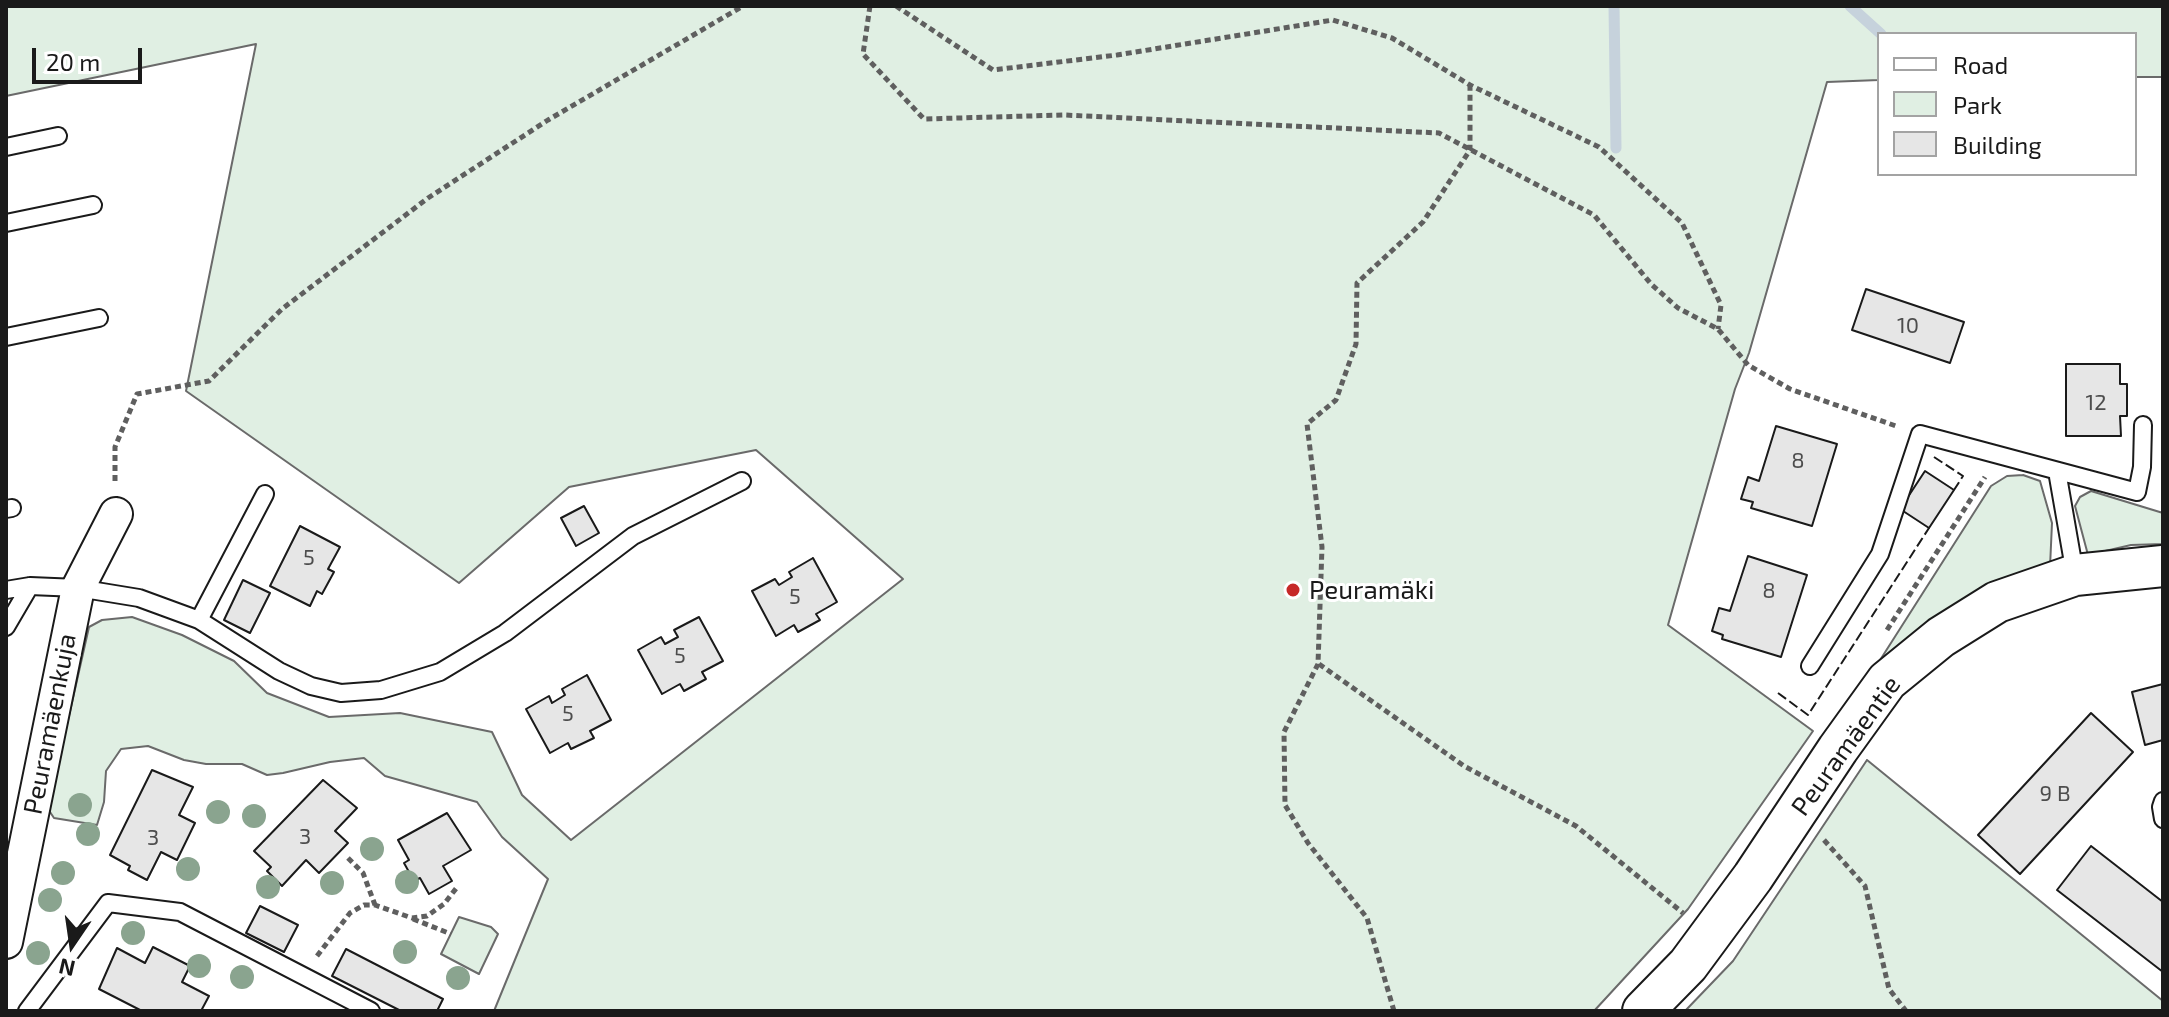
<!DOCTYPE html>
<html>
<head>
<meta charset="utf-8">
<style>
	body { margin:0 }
	#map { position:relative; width:2169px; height:1017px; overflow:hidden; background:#fff; font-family:"Exo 2",sans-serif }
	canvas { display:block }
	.frame { position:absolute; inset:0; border:8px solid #1a1a1a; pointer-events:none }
	.legend { position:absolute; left:1877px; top:32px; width:260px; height:144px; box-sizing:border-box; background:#fff; border:2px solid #a3a3a3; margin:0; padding:10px 14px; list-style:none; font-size:24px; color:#1a1a1a }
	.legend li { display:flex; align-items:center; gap:16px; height:40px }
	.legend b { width:40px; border:2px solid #a3a3a3 }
	.north { position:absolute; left:32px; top:905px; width:80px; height:80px; -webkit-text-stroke:6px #fff; paint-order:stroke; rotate:193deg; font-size:22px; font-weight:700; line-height:32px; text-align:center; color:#1a1a1a }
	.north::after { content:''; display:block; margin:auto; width:28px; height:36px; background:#1a1a1a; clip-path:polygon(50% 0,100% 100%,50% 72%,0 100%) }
	.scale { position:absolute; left:32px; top:48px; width:110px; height:36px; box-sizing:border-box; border:4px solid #1a1a1a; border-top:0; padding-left:10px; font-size:24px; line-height:28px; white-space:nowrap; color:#1a1a1a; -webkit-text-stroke:6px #fff; paint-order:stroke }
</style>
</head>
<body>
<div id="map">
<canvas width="2169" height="1017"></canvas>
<div class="frame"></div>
<ul class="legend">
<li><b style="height:10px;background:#fff"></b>Road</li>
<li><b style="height:22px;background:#e0efe3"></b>Park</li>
<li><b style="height:22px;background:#e6e6e6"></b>Building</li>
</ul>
<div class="north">N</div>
<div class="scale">20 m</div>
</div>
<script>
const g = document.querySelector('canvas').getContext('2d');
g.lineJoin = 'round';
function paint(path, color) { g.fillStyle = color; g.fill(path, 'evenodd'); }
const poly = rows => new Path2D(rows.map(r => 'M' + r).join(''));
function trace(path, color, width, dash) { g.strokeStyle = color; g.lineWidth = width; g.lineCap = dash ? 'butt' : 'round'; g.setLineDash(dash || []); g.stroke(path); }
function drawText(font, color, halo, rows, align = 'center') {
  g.font = font + ' "Exo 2",sans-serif'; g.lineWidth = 6; g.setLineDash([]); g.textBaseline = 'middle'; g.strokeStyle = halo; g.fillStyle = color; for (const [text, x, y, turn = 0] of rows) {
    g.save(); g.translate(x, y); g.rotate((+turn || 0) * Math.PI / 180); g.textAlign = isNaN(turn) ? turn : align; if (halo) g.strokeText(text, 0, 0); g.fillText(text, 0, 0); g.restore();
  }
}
const green = poly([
	[6,6,2163,6,2163,77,2135,77,2135,34,1879,34,1879,80,1827,82,1749,353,1735,389,1668,625,1813,731,1688,909,1594,1011,494,1011,548,879,502,837,477,802,385,776,364,758,330,762,283,773,267,775,242,764,206,764,184,760,148,746,121,749,106,771,104,802,97,825,54,818,48,809,89,627,102,620,132,617,182,635,234,661,267,693,329,717,400,713,492,732,522,795,571,840,903,579,756,450,569,487,459,583,186,391,256,44,6,96,6,6],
	[2023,475,2040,481,2052,523,2050,567,1875,668,1991,486,2007,476,2023,475],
	[2091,491,2163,513,2163,544,2131,545,2088,555,2075,506,2080,497,2091,491],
	[1867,760,2163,1001,2163,1011,1685,1011,1733,961,1867,760],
	[459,917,491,927,498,934,479,974,441,954,459,917]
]);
const stream = poly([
	[1614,6,1616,148],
	[1850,6,1881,34]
]);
const building = poly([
	[1866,289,1964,322,1950,363,1852,330,1866,289],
	[2066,364,2120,364,2120,384,2127,384,2127,416,2120,416,2121,436,2066,436,2066,364],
	[1776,426,1837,444,1812,526,1751,508,1753,502,1741,499,1748,477,1759,481,1776,426],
	[1925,471,1954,490,1929,528,1900,509,1925,471],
	[584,506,599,533,576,546,561,518,584,506],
	[300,526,340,547,328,569,334,572,322,594,317,591,310,606,270,586,300,526],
	[1748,556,1807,575,1781,657,1722,639,1723,635,1712,631,1719,608,1730,611,1748,556],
	[813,558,837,602,816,614,820,620,798,632,794,625,776,636,752,591,775,579,779,585,792,577,789,572,813,558],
	[243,580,270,593,250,633,224,620,243,580],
	[699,617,723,661,702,672,706,679,684,691,680,684,662,694,638,650,661,637,665,644,678,637,674,630,699,617],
	[587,675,611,720,590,731,594,738,571,749,568,743,550,753,526,709,549,696,552,703,565,695,562,689,587,675],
	[2163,684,2163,740,2145,745,2132,692,2163,684],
	[2091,713,2133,752,2020,874,1978,835,2091,713],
	[152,770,193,787,179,815,195,823,177,860,161,852,147,880,128,870,130,866,110,855,152,770],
	[323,780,357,808,335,831,348,843,319,873,306,860,282,886,267,871,271,867,254,851,323,780],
	[447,813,471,850,443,866,452,881,429,894,420,878,414,881,404,863,409,860,398,840,447,813],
	[2091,846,2163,902,2163,972,2057,890,2091,846],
	[260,906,298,925,284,952,246,933,260,906],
	[153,947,190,966,182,982,209,996,201,1011,142,1011,99,989,117,948,145,963,153,947],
	[346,949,443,999,437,1011,401,1011,332,976,346,949]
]);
const path = poly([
	[870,6,863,54,924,119,1064,115,1439,133,1594,215,1651,284,1678,308,1718,329,1748,365,1790,389,1896,426],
	[896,6,993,70,1117,55,1333,20,1392,38,1470,85,1599,147,1682,223,1721,305,1718,329],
	[115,481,115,447,137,394,209,381,282,309,428,198,548,120,743,6],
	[1887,630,1985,477],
	[1319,664,1464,766,1576,826,1683,913],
	[1824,840,1865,886,1889,989,1906,1011],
	[348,858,363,873,375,905],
	[413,919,451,934],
	[317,956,350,913,364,905,375,905,412,918,427,916,444,904,458,886],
	[1394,1011,1367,918,1308,843,1285,805,1284,732,1318,664,1322,547,1307,424,1336,400,1356,344,1357,283,1423,222,1470,150,1470,85]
]);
const service = poly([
	[6,147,58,136],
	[6,223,93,205],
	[6,337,99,318],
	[2057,471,2075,574],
	[6,509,12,508],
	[6,590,30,586,78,588,139,598,199,620,279,671,311,686,341,693,381,690,440,672,505,633,633,536,742,481],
	[199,620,265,494],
	[6,627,30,586],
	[1810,666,1880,554,1920,434,2137,492,2142,467,2143,425],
	[2163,801,2161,807,2163,819],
	[27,1011,108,903,180,912,371,1011]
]);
const minor = poly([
	[6,942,78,588,116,514]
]);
const tertiary = poly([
	[1643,1011,1688,965,1753,877,1838,749,1887,681,1941,637,1997,602,2075,575,2163,566]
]);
const fence = poly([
	[1934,457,1963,476,1954,490],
	[1778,693,1808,715,1929,528]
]);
const trees = [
	[80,805],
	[218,812],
	[254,816],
	[88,834],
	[372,849],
	[188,869],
	[63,873],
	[407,882],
	[332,883],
	[268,887],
	[50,900],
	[133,933],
	[405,952],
	[38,953],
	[199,966],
	[242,977],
	[458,978]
];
const markers = [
	[1293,590,8,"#c62828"]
];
const numberNames = [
	["10",1908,326],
	["12",2096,403],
	["8",1798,461],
	["5",309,558],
	["8",1769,591],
	["5",795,597],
	["5",680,656],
	["5",568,714],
	["9 B",2055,794],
	["3",305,837],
	["3",153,838]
];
const poiNames = [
	["Peuramäki",1309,590]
];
const streetNames = [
	["Peuramäenkuja",50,724,-79],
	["Peuramäentie",1846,746,-54]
];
paint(green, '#e0efe3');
trace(green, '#6a6a6a', 2);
trace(stream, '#c6d2dc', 11);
paint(building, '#e6e6e6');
trace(building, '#1a1a1a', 2);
trace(service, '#1a1a1a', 20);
trace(minor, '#1a1a1a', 36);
trace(tertiary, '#1a1a1a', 44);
trace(path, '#5f5f5f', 5, [6, 4]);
trace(service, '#fff', 16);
trace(minor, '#fff', 32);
trace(tertiary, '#fff', 40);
trace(fence, '#1a1a1a', 2, [10, 4]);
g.fillStyle = '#8aa48f';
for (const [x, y] of trees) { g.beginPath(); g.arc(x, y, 12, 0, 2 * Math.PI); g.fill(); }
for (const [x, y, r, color] of markers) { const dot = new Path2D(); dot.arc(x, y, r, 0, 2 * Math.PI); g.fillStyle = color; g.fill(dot); trace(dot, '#fff', 3); }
drawText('22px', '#4d4d4d', null, numberNames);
drawText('26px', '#1a1a1a', '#fff', poiNames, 'left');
drawText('26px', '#1a1a1a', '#fff', streetNames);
</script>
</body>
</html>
